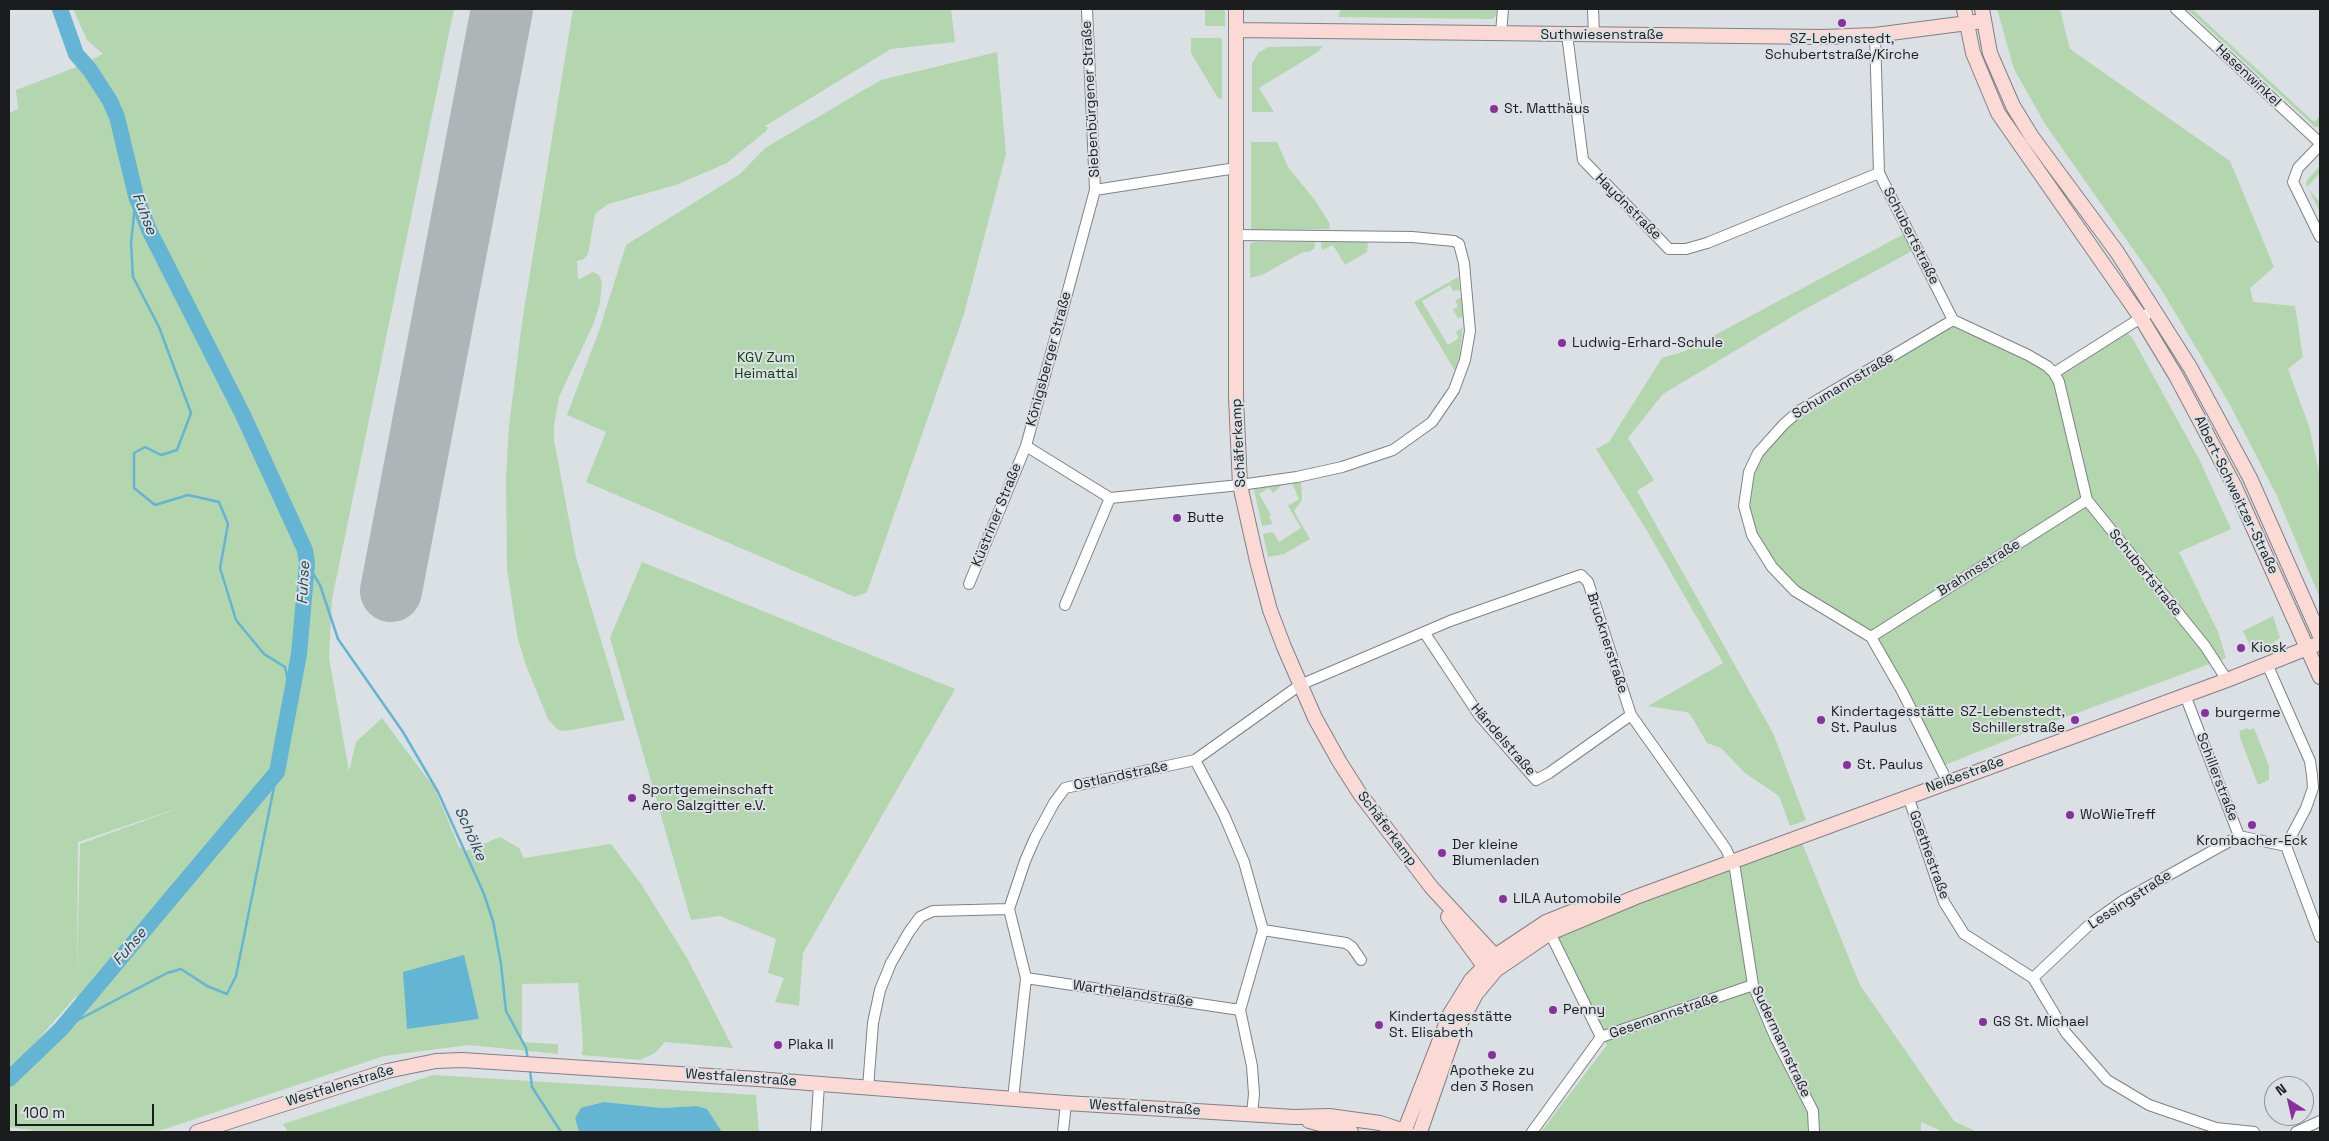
<!DOCTYPE html>
<html>
<head>
<meta charset="utf-8">
<style>
	body { margin:0 }
	#map { position:relative; width:2329px; height:1141px; overflow:hidden; background:#dbe0e4; font-family:"Space Grotesk",sans-serif }
	canvas { display:block }
	.frame { position:absolute; inset:0; border:10px solid #1a1c1d; pointer-events:none }
	.north { position:absolute; left:2264px; top:1076px; width:50px; height:50px; box-sizing:border-box; background:#dbe0e4; border:1px solid #8e9294; border-radius:50%; rotate:325deg; font-size:14px; font-weight:700; line-height:20px; text-align:center; color:#1a1c1d }
	.north::after { content:''; display:block; margin:auto; width:18px; height:22px; background:#88319e; clip-path:polygon(50% 0,100% 100%,50% 72%,0 100%) }
	.scale { position:absolute; left:15px; top:1104px; width:139px; height:22px; box-sizing:border-box; border:2px solid #1a1c1d; border-top:0; padding-left:6px; font-size:15px; line-height:18px; white-space:nowrap; color:#1a1c1d; -webkit-text-stroke:4px #dbe0e4; paint-order:stroke }
</style>
</head>
<body>
<div id="map">
<canvas width="2329" height="1141"></canvas>
<div class="frame"></div>
<div class="north">N</div>
<div class="scale">100 m</div>
</div>
<script>
const g = document.querySelector('canvas').getContext('2d');
g.lineJoin = 'round';
function paint(path, color) { g.fillStyle = color; g.fill(path, 'evenodd'); }
const poly = rows => new Path2D(rows.map(r => 'M' + r).join(''));
function trace(path, color, width, dash) { g.strokeStyle = color; g.lineWidth = width; g.lineCap = dash ? 'butt' : 'round'; g.setLineDash(dash || []); g.stroke(path); }
function drawText(font, color, halo, rows, align = 'center') {
  g.font = font + ' "Space Grotesk",sans-serif'; g.lineWidth = 4; g.setLineDash([]); g.textBaseline = 'middle'; g.strokeStyle = halo; g.fillStyle = color; for (const [text, x, y, turn = 0] of rows) {
    g.save(); g.translate(x, y); g.rotate((+turn || 0) * Math.PI / 180); g.textAlign = isNaN(turn) ? turn : align; if (halo) g.strokeText(text, 0, 0); g.fillText(text, 0, 0); g.restore();
  }
}
const green = poly([
	[73,9,454,9,332,599,329,658,349,771,356,742,382,718,435,789,459,847,466,851,500,837,519,848,524,858,611,844,641,884,687,958,733,1048,665,1042,655,1053,640,1060,582,1055,583,1042,578,983,522,984,522,1042,558,1044,558,1054,469,1045,384,1056,162,1130,141,1132,44,1132,9,1127,9,113,18,109,16,90,74,68,103,54,87,40],
	[185,806,80,844,77,975,78,842],
	[77,994,67,1032,21,1059,77,995],
	[573,9,951,9,955,42,891,49,765,126,768,128,766,131,727,163,676,185,608,204,595,214,588,254,584,259,577,261,578,280,593,272,599,275,602,282,600,303,593,325,559,397,554,425,554,440,576,557,625,720,566,731,558,730,548,719,527,668,518,640,507,570,506,477,509,426,522,322],
	[1205,9,1225,9,1225,26,1205,26],
	[1341,9,1497,9,1496,16,1492,19,1338,17],
	[1997,9,2060,9,2070,49,2230,161,2274,267,2250,288,2253,302,2295,306,2303,357,2288,369,2309,426,2320,476,2320,598,2276,494,2229,403,2161,289,2045,124,2014,69],
	[2187,9,2192,9,2314,122,2320,116,2320,127,2315,127],
	[1191,38,1222,38,1222,99,1218,98,1191,53],
	[1323,46,1318,52,1259,88,1274,112,1252,112,1252,64,1258,53,1268,47],
	[997,52,1006,154,964,314,867,592,855,597,586,482,606,432,567,415,599,331,626,245,740,174,765,148,881,80],
	[1251,142,1277,142,1288,167,1314,199,1330,224,1329,229,1251,230],
	[2320,166,2320,173,2307,187,2320,203,2320,212,2306,184,2307,180],
	[1904,234,1912,251,1798,313,1663,394,1628,438,1654,480,1637,491,1773,733,1806,820,1790,826,1779,796,1745,773,1721,748,1707,743,1690,714,1686,712,1648,706,1723,663,1646,529,1596,449,1609,442,1662,358,1685,351],
	[1253,242,1315,242,1314,249,1308,252,1303,252,1262,275,1250,278,1250,244],
	[1321,242,1368,242,1367,252,1345,265,1333,245,1322,250],
	[1458,277,1460,290,1453,291,1450,285,1422,301,1448,345,1459,338,1456,332,1463,327,1459,358,1455,371,1414,302],
	[1461,297,1463,317,1458,318,1453,310,1458,306,1455,301],
	[1953,320,2054,373,2124,329,2133,339,2199,459,2231,529,2179,552,2218,632,2226,658,2047,724,1940,767,1871,637,1795,591,1750,536,1748,478,1758,453,1799,411],
	[1301,481,1302,500,1294,511,1310,539,1284,554,1268,557,1263,534,1273,532,1279,542,1301,528,1288,506,1299,499,1292,483],
	[1283,484,1273,493,1269,488,1259,494,1271,515,1269,517,1273,524,1262,526,1254,489],
	[642,562,955,689,803,953,799,1006,775,1002,784,978,768,973,776,939,720,916,691,920,610,638],
	[2273,616,2280,638,2273,643,2252,650,2243,631],
	[2248,728,2249,730,2254,728,2269,766,2269,780,2258,785,2239,735,2241,734,2239,731],
	[1800,838,1860,985,1954,1121,1977,1132,1943,1132,1921,1122,1921,1132,1541,1132,1607,1045,1550,933],
	[433,1075,756,1095,759,1132,722,1132,707,1109,697,1106,662,1108,604,1102,575,1118,579,1132,288,1132,283,1124]
]);
const water = poly([
	[464,955,479,1019,407,1029,403,972],
	[604,1102,662,1108,697,1106,707,1109,722,1132,579,1132,575,1118,581,1108]
]);
const stream = poly([
	[136,196,131,243,133,277,159,327,191,413,177,450,161,455,145,447,134,453,134,488,155,505,188,495,219,502,228,524,220,568,236,620,264,654,285,667,291,693],
	[307,564,320,585,338,639,403,732,438,792,484,894,493,921,501,964,506,1011,526,1048,528,1060],
	[61,1029,167,973,181,969,207,986,227,994,236,976,277,772],
	[530,1070,532,1087,561,1132]
]);
const river = poly([
	[9,1079,61,1029,277,772,299,654,307,564,305,550,243,415,149,230,136,196,117,117,110,101,90,70,76,54,60,9]
]);
const runway = poly([
	[391,591,502,9]
]);
const street = poly([
	[1087,9,1095,190],
	[1593,9,1594,34],
	[2176,9,2320,143],
	[1501,33,1503,9],
	[1567,34,1583,160,1669,249,1686,249,1707,243,1879,173],
	[1875,35,1879,173,1953,320,2028,355,2047,366,2054,373,2059,382,2087,500,2205,646,2227,680],
	[2320,145,2298,168,2293,182,2320,237],
	[1236,235,1412,237,1454,241,1459,244,1464,263,1470,331,1465,360,1454,390,1432,422,1393,450,1342,467,1297,477,1240,485,1110,498,1026,446,1095,190,1236,168],
	[2054,373,2155,309],
	[969,584,1026,446],
	[1065,605,1110,498],
	[1424,632,1479,715,1536,780,1549,773,1631,715],
	[1871,637,2087,500],
	[2267,664,2310,761,2312,775,2313,788,2306,808,2286,846],
	[2185,695,2239,836,2286,846,2320,937],
	[1195,760,1224,815,1244,862,1263,930,1240,1010,1252,1066,1254,1094,1252,1114],
	[1947,781,1902,691,1871,637,1795,591,1772,567,1752,535,1744,506,1749,472,1758,453,1784,424,1799,411,1953,320],
	[1908,796,1944,902,1964,934,2033,978,2066,1033,2107,1080,2149,1105,2216,1128,2254,1132],
	[1263,930,1346,943,1352,947,1361,960],
	[1550,933,1601,1037],
	[1026,978,1240,1010],
	[2033,978,2089,925,2124,900,2239,836],
	[868,1088,873,1023,880,990,891,963,909,932,920,917,933,911,1009,909],
	[1013,1099,1026,978,1009,909,1025,861,1035,838,1054,803,1065,788,1195,760,1300,685,1450,621,1581,575,1588,582,1631,715,1726,849,1735,869,1753,985,1776,1039,1813,1111,1814,1132],
	[816,1132,819,1084],
	[1063,1132,1066,1103],
	[1532,1132,1601,1037,1753,985],
	[2296,1132,2320,1121]
]);
const secondary = poly([
	[1236,9,1236,397,1240,485,1257,561,1270,610,1284,647,1315,718,1339,761,1360,794,1432,888,1495,956],
	[1964,9,1973,53,1998,113,2141,318,2176,376,2235,487,2320,677],
	[1982,9,1990,53,2013,106,2032,137,2117,252,2190,367,2250,478,2320,636],
	[1236,30,1823,37,1875,35,1983,21],
	[1448,917,1484,966,1491,969],
	[1309,1121,1351,1132],
	[197,1132,387,1071,436,1061,462,1060,757,1079,1066,1103,1294,1117,1329,1116,1380,1123,1407,1132],
	[1404,1132,1450,1014,1471,980,1495,956,1546,922,1571,912,1597,908],
	[1420,1132,1453,1037,1476,994,1496,970,1550,933,1636,897,2227,680,2320,643]
]);
const markers = [
	[1842,23,5,"#88319e"],
	[1494,109,5,"#88319e"],
	[1562,343,5,"#88319e"],
	[1177,518,5,"#88319e"],
	[2241,648,5,"#88319e"],
	[2205,713,5,"#88319e"],
	[1821,720,5,"#88319e"],
	[2075,720,5,"#88319e"],
	[1847,765,5,"#88319e"],
	[632,798,5,"#88319e"],
	[2070,815,5,"#88319e"],
	[2252,825,5,"#88319e"],
	[1442,853,5,"#88319e"],
	[1503,899,5,"#88319e"],
	[1553,1010,5,"#88319e"],
	[1983,1022,5,"#88319e"],
	[1379,1025,5,"#88319e"],
	[778,1045,5,"#88319e"],
	[1492,1055,5,"#88319e"]
];
const streetNames = [
	["Suthwiesenstraße",1602,35],
	["Hasenwinkel",2248,76,43],
	["Siebenbürgener Straße",1091,99,-93],
	["Haydnstraße",1628,207,45],
	["Schubertstraße",1911,236,63],
	["Königsberger Straße",1049,359,-75],
	["Schumannstraße",1843,386,-31],
	["Schäferkamp",1239,443,-93],
	["Albert-Schweitzer-Straße",2236,495,64],
	["Küstriner Straße",997,515,-68],
	["Brahmsstraße",1979,568,-32],
	["Schubertstraße",2145,573,51],
	["Brucknerstraße",1607,643,72],
	["Händelstraße",1503,740,49],
	["Neißestraße",1965,775,-20],
	["Ostlandstraße",1121,776,-12],
	["Schillerstraße",2217,777,69],
	["Schäferkamp",1387,829,53],
	["Goethestraße",1929,855,70],
	["Lessingstraße",2130,900,-33],
	["Warthelandstraße",1133,994,8],
	["Gesemannstraße",1664,1016,-19],
	["Sudermannstraße",1781,1042,65],
	["Westfalenstraße",741,1078,4],
	["Westfalenstraße",340,1086,-17],
	["Westfalenstraße",1145,1108,3]
];
const poiNames = [
	["SZ-Lebenstedt,",1842,39,"center"],
	["Schubertstraße/Kirche",1842,55,"center"],
	["St. Matthäus",1504,109],
	["Ludwig-Erhard-Schule",1572,343],
	["Butte",1187,518],
	["Kiosk",2251,648],
	["Kindertagesstätte",1831,712],
	["St. Paulus",1831,728],
	["SZ-Lebenstedt,",2065,712,"right"],
	["Schillerstraße",2065,728,"right"],
	["burgerme",2215,713],
	["St. Paulus",1857,765],
	["Sportgemeinschaft",642,790],
	["Aero Salzgitter e.V.",642,806],
	["WoWieTreff",2080,815],
	["Krombacher-Eck",2252,841,"center"],
	["Der kleine",1452,845],
	["Blumenladen",1452,861],
	["LILA Automobile",1513,899],
	["Penny",1563,1010],
	["Kindertagesstätte",1389,1017],
	["St. Elisabeth",1389,1033],
	["GS St. Michael",1993,1022],
	["Plaka II",788,1045],
	["Apotheke zu",1492,1071,"center"],
	["den 3 Rosen",1492,1087,"center"]
];
const parkNames = [
	["KGV Zum",766,358],
	["Heimattal",766,374]
];
const waterNames = [
	["Fuhse",144,214,69],
	["Fuhse",304,583,-87],
	["Schölke",470,834,66],
	["Fuhse",130,947,-50]
];
paint(green, '#b3d6af');
paint(water, '#64b4d3');
trace(stream, '#64b4d3', 2.5);
trace(river, '#64b4d3', 16);
trace(runway, '#afb4b7', 62);
trace(street, '#7e8286', 12);
trace(secondary, '#7e8286', 16);
trace(street, '#fff', 10);
trace(secondary, '#fbd9d5', 14);
for (const [x, y, r, color] of markers) { const dot = new Path2D(); dot.arc(x, y, r, 0, 2 * Math.PI); g.fillStyle = color; g.fill(dot); trace(dot, '#dbe0e4', 2); }
drawText('14px', '#1a1c1d', '#dbe0e4', streetNames);
drawText('14px', '#1a1c1d', '#dbe0e4', poiNames, 'left');
drawText('14px', '#0e400c', '#dbe0e4', parkNames);
drawText('italic 15px', '#204553', '#dbe0e4', waterNames);
</script>
</body>
</html>
